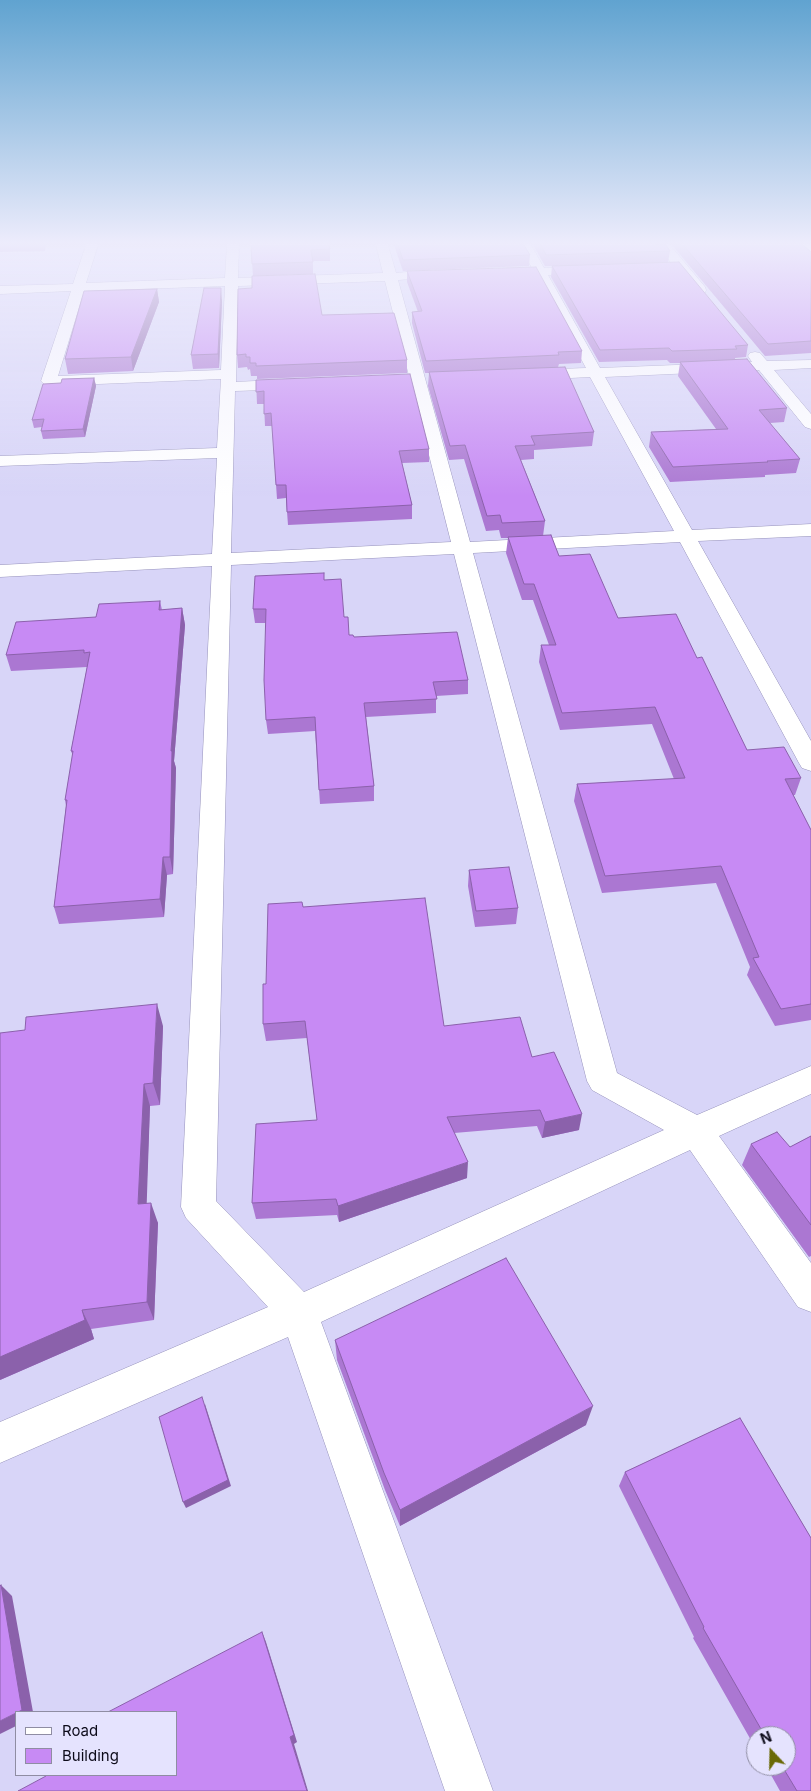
<!DOCTYPE html>
<html>
<head>
<meta charset="utf-8">
<style>
	body { margin:0 }
	#map { position:relative; width:811px; height:1791px; overflow:hidden; background:#d8d5f8; font-family:Inter,sans-serif }
	canvas { display:block }
	.legend { position:absolute; left:15px; top:1711px; width:162px; height:65px; box-sizing:border-box; background:#e5e3fe; border:1px solid #8f8da3; margin:0; padding:6px 9px; list-style:none; font-size:15px; color:#0d0b1a }
	.legend li { display:flex; align-items:center; gap:10px; height:25px }
	.legend b { width:25px; border:1px solid #8f8da3 }
	.north { position:absolute; left:746px; top:1726px; width:50px; height:50px; box-sizing:border-box; background:#e5e3fe; border:1px solid #8f8da3; border-radius:50%; rotate:339deg; font-size:14px; font-weight:700; line-height:20px; text-align:center; color:#0d0b1a }
	.north::after { content:''; display:block; margin:auto; width:18px; height:22px; background:#6a6a07; clip-path:polygon(50% 0,100% 100%,50% 72%,0 100%) }
</style>
</head>
<body>
<div id="map">
<canvas width="811" height="1791"></canvas>
<ul class="legend">
<li><b style="height:6px;background:#fff"></b>Road</li>
<li><b style="height:14px;background:#c78af4"></b>Building</li>
</ul>
<div class="north">N</div>
</div>
<script>
const g = document.querySelector('canvas').getContext('2d');
g.lineJoin = 'round';
const poly = rows => new Path2D(rows.map(r => 'M' + r).join(''));
function trace(path, color, width, dash) { g.strokeStyle = color; g.lineWidth = width; g.lineCap = dash ? 'butt' : 'round'; g.setLineDash(dash || []); g.stroke(path); }
function paint(path, color) { g.fillStyle = color; g.fill(path, 'evenodd'); }
const street = poly([
	[86,245,98,245,86,283,225,278,227,245,239,245,238,278,383,273,376,245,388,245,396,273,407,272,413,276,411,279,398,280,470,542,674,531,590,377,531,380,526,378,523,375,526,372,531,370,586,368,536,276,502,277,496,273,502,269,532,268,519,245,531,245,544,268,589,266,595,270,589,274,548,275,600,368,752,362,748,356,750,353,755,352,760,353,767,361,811,360,811,368,774,370,811,414,811,429,805,427,759,370,605,377,692,530,811,524,811,536,698,541,811,741,811,771,802,768,799,763,680,542,473,553,617,1073,697,1115,811,1066,811,1094,719,1136,811,1263,811,1312,798,1307,690,1150,321,1322,493,1791,445,1791,288,1337,0,1463,0,1422,268,1307,186,1218,181,1207,212,566,0,577,0,565,212,554,217,458,0,466,0,456,217,448,221,379,49,386,44,384,41,381,71,291,0,294,0,286,73,284,86,245],
	[385,281,451,542,231,553,235,391,293,389,298,387,301,384,298,381,293,379,236,382,238,286,385,281],
	[225,286,221,370,58,376,84,291,225,286],
	[454,554,587,1081,592,1090,664,1130,304,1292,216,1201,231,565,454,554],
	[657,245,670,245,705,287,706,290,705,293,695,293,657,245],
	[803,245,811,245,811,251,807,250,803,245]
]);
const wall = poly([
	[0,245,46,245,45,251,0,252],
	[251,245,330,249,330,261,313,261,313,274,253,276],
	[394,245,524,245,530,255,529,266,403,271],
	[533,245,666,245,670,251,668,262,748,345,746,357,735,358,735,360,787,408,784,422,770,423,800,459,796,473,765,475,765,477,670,482,649,447,651,432,716,429,678,376,680,363,670,363,667,360,599,362,551,277,552,266,545,266],
	[672,245,803,245,811,252,811,353,765,356],
	[407,271,582,351,581,363,559,364,558,367,594,432,592,446,534,450,534,459,521,460,545,521,543,536,559,556,618,618,697,658,747,750,801,778,795,795,793,795,811,830,811,1020,775,1026,747,975,750,967,716,883,602,893,574,801,577,784,674,779,652,724,560,730,539,662,541,645,549,645,533,600,522,600,506,553,508,538,501,538,499,530,486,531,464,459,449,460,428,386,429,373,425,373,412,323,412,312,418,312,407,282],
	[157,289,159,302,133,371,68,374,65,359],
	[222,301,219,368,193,369,191,355],
	[322,315,407,360,407,373,257,379,257,376,251,376,250,369,248,370,247,367,238,368,237,355],
	[94,378,96,386,85,437,43,439,41,431,42,427,34,428,32,420,61,383],
	[256,380,429,449,429,462,402,463,412,505,412,519,288,525,286,498,277,499,272,426,265,426,264,404,257,404],
	[324,580,344,617,349,635,468,680,468,694,436,696,436,713,366,717,374,786,374,801,320,804,315,731,268,734,266,720,266,623,255,623,253,609],
	[160,601,162,610,182,608,185,625,174,761,176,768,173,874,167,875,164,917,59,924,54,907,66,806,65,800,73,756,71,751,87,667,11,671,6,655,96,617],
	[469,870,518,908,516,924,475,927,468,886],
	[303,907,444,1026,532,1057,579,1130,542,1138,537,1126,454,1133,467,1178,339,1222,337,1215,256,1219,252,1203,317,1120,307,1038,266,1041,263,1024,266,984],
	[163,1026,160,1105,150,1106,146,1203,158,1223,154,1320,91,1329,94,1339,0,1380],
	[811,1136,811,1256,809,1257,742,1165,751,1144,790,1147],
	[335,1340,586,1425,400,1526,385,1490,337,1360],
	[740,1418,811,1538,811,1791,780,1791,766,1766,786,1766,786,1736,756,1736,756,1749,693,1638,694,1637,619,1486,625,1472]
]);
const shadedWall = poly([
	[221,288,222,301,219,368,218,354],
	[157,289,159,302,133,371,131,357],
	[94,378,96,386,85,437,83,429],
	[182,608,185,625,174,761,176,768,173,874,170,857,171,751],
	[163,857,167,875,164,917,160,899],
	[157,1004,163,1026,160,1105,153,1083],
	[144,1084,150,1106,146,1224,138,1204],
	[582,1114,579,1130,542,1138,545,1122],
	[468,1162,467,1178,339,1222,338,1206],
	[151,1203,158,1223,154,1320,147,1302],
	[82,1310,91,1329,94,1339,0,1380,0,1357],
	[205,1404,231,1486,186,1508,183,1502],
	[593,1406,586,1425,400,1526,400,1510],
	[1,1585,12,1596,33,1712,17,1712],
	[262,1632,266,1642,297,1742,294,1744,308,1791,307,1791,290,1737],
	[16,1713,16,1726,0,1734,0,1721]
]);
const building = poly([
	[251,245,329,245,330,249,311,250,313,262,252,264,251,245],
	[398,245,524,245,530,255,403,260,398,245],
	[541,245,666,245,670,251,546,255,541,245],
	[683,245,803,245,811,252,811,341,768,344,683,245],
	[679,262,748,345,735,346,737,349,672,351,669,348,600,350,552,266,679,262],
	[536,267,582,351,558,352,559,355,426,361,412,312,422,311,407,271,536,267],
	[315,274,322,315,394,313,407,360,256,366,256,363,250,363,250,357,246,357,246,354,237,355,238,289,252,288,252,276,315,274],
	[204,288,221,288,218,354,191,355,204,288],
	[157,289,131,357,65,359,84,291,157,289],
	[747,359,787,408,759,410,800,459,767,461,768,462,673,467,651,432,728,429,680,362,747,359],
	[565,367,594,432,531,436,535,445,515,446,545,521,502,523,500,515,487,516,465,445,450,446,429,372,565,367],
	[410,374,429,449,399,451,412,505,287,512,286,485,276,485,271,413,264,414,264,391,256,392,256,380,410,374],
	[94,378,83,429,41,431,44,419,32,420,43,384,61,383,62,379,94,378],
	[551,535,559,556,590,554,618,618,676,614,697,658,702,657,747,750,784,747,801,778,785,779,811,830,811,1004,781,1009,753,958,759,957,721,866,605,876,577,784,685,778,655,707,562,713,541,645,556,645,534,584,524,584,508,537,551,535],
	[324,573,324,580,341,579,344,617,348,617,349,635,353,635,354,637,457,632,468,680,433,682,437,699,364,703,374,786,319,790,315,717,266,720,264,680,266,609,253,609,255,576,324,573],
	[160,601,159,610,182,608,171,751,172,751,170,857,163,857,160,899,54,907,67,800,65,800,73,751,71,751,90,652,84,653,84,650,6,655,16,622,96,617,99,604,160,601],
	[509,867,518,908,476,911,469,870,509,867],
	[425,898,444,1026,520,1017,532,1057,554,1052,582,1114,545,1122,540,1110,447,1117,468,1162,338,1206,336,1199,252,1203,256,1124,317,1120,305,1021,263,1024,263,984,266,984,268,904,302,902,303,907,425,898],
	[157,1004,153,1083,144,1084,138,1204,151,1203,147,1302,82,1310,85,1320,0,1357,0,1033,25,1030,26,1017,157,1004],
	[777,1132,790,1147,811,1136,811,1225,751,1144,777,1132],
	[506,1258,593,1406,400,1510,384,1473,335,1340,506,1258],
	[202,1397,228,1480,183,1502,159,1417,202,1397],
	[740,1418,811,1538,811,1791,797,1791,782,1766,786,1766,786,1736,765,1736,703,1628,704,1627,625,1472,740,1418],
	[1,1585,22,1710,0,1721,0,1586,1,1585],
	[262,1632,294,1735,290,1737,307,1791,18,1791,46,1776,45,1775,176,1775,176,1712,108,1712,262,1632]
]);
trace(street, '#9692bb', 1);
paint(street, '#fff');
paint(wall, '#ab77d2');
paint(shadedWall, '#8b61ab');
paint(building, '#c78af4');
trace(building, '#8b61ab', 1);
const sky = g.createLinearGradient(0, 0, 0, 496);
sky.addColorStop(0, '#60a3d0');
sky.addColorStop(0.49, '#edecfc');
sky.addColorStop(1, '#edecfc00');
g.fillStyle = sky;
g.fillRect(0, 0, 811, 496);
</script>
</body>
</html>
